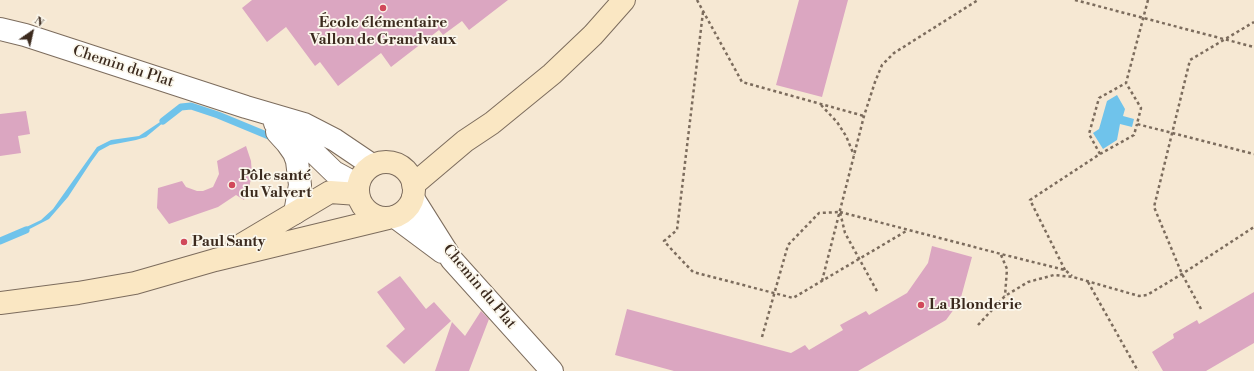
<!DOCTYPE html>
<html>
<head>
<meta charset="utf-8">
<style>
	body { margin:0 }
	#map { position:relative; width:1254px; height:371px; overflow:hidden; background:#f6e8d3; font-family:"Libre Bodoni",serif }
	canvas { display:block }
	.north { position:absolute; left:12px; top:12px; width:40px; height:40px; -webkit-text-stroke:3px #fbf7ec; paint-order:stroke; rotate:34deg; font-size:11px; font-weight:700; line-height:16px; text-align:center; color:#3b2a1e }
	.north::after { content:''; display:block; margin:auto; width:14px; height:18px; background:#3b2a1e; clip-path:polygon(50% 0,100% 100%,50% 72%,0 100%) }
</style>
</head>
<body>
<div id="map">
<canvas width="1254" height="371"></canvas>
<div class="north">N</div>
</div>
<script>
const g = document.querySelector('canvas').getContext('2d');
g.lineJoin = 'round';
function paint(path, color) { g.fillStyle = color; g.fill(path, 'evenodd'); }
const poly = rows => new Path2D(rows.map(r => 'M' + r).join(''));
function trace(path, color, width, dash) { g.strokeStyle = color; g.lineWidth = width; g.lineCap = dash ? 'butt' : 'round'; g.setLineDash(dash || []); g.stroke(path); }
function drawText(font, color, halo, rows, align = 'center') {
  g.font = font + ' "Libre Bodoni",serif'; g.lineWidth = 3.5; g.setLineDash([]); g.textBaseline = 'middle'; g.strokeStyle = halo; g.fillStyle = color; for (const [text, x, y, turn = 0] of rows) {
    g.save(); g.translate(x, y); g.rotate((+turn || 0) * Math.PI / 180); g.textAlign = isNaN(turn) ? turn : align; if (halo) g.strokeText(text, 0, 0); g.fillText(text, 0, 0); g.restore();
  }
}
const water = poly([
	[1117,95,1125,109,1123,116,1134,119,1132,127,1120,124,1117,140,1103,149,1093,133,1099,129,1107,101],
	[169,116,170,117,146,137,136,140,110,145,99,151,91,162,68,197,49,219,18,235,18,231,41,220,53,209,97,147,111,140,139,136]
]);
const stream = poly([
	[163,121,181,107,191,106,218,115,276,139],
	[0,241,26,230]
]);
const building = poly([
	[252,0,508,0,469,30,462,21,443,35,439,30,391,67,381,53,338,86,320,62,315,66,286,27,267,42,242,8],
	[799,0,848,0,822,97,776,85],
	[26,111,30,134,18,136,21,153,0,156,0,114],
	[246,146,251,161,252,175,249,187,244,200,236,195,218,207,169,224,157,208,158,188,182,181,186,187,197,191,203,191,213,187,219,174,217,161],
	[932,246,972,257,960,301,946,320,858,371,674,371,615,355,627,309,791,353,805,345,809,350,843,330,840,325,866,311,869,315,907,293,928,263],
	[400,276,426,309,434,302,451,321,404,364,386,346,405,329,377,292],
	[1254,292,1254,343,1206,371,1163,371,1152,352,1174,338,1173,334,1197,320,1199,324],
	[481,311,489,319,469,371,435,371,452,322,465,336]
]);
const path = poly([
	[697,0,742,82,864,116],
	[1075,0,1254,47],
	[1148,0,1126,83,1141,108,1137,124,1254,154],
	[703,12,677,230,664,241,673,251,693,272,793,298,908,230],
	[821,105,837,122,846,136,854,155],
	[1100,154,1134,135,1137,124],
	[840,212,1001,254,1065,270,1072,276],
	[1001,255,1007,269,1005,296],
	[1065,270,1030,200,1100,154,1089,134,1099,98,1126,83],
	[822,281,864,116,875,82,882,65,894,53,978,0],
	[1088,282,1138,371],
	[1201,309,1182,274,1154,207,1190,60,1254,22],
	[978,325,1005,296,1028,282,1054,275,1073,277,1139,296,1147,295,1182,274,1254,227],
	[762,337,788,245,819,213,840,212,845,233,878,293]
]);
const minor = poly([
	[0,29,25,35,246,107,304,124,335,140,372,165],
	[275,123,299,138,334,172,358,185],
	[277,132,287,143,294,153,297,161,300,185,295,213],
	[413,198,452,260,552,371],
	[395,217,442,252]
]);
const secondary = poly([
	'358 190a28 28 0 1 1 56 0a28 28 0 1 1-56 0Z',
	[413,185,465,141,492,123,552,74,593,35,624,0],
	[236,248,330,192,358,194],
	[0,303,78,293,135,283,215,260,388,218]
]);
const markers = [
	[383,8,4,"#d1495b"],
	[232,185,4,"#d1495b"],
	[184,242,4,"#d1495b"],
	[921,305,4,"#d1495b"]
];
const poiNames = [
	["École élémentaire",383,23,"center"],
	["Vallon de Grandvaux",383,40,"center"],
	["Pôle santé",240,176],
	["du Valvert",240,193],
	["Paul Santy",192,242],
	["La Blonderie",929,305]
];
const streetNames = [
	["Chemin du Plat",123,67,18],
	["Chemin du Plat",479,287,50]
];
paint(water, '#6fc3eb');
trace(stream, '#6fc3eb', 7);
paint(building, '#dba6c1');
trace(minor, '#7c6c5d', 24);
trace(secondary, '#7c6c5d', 24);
trace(path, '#7c6c5d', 2.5, [3, 3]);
trace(minor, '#fff', 22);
trace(secondary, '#fae7c3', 22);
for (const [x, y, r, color] of markers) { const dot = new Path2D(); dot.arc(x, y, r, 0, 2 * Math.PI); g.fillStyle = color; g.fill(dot); trace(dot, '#fbf7ec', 1.5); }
drawText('bold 15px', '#3b2a1e', '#fbf7ec', poiNames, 'left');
drawText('15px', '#3b2a1e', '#fbf7ec', streetNames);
</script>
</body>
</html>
